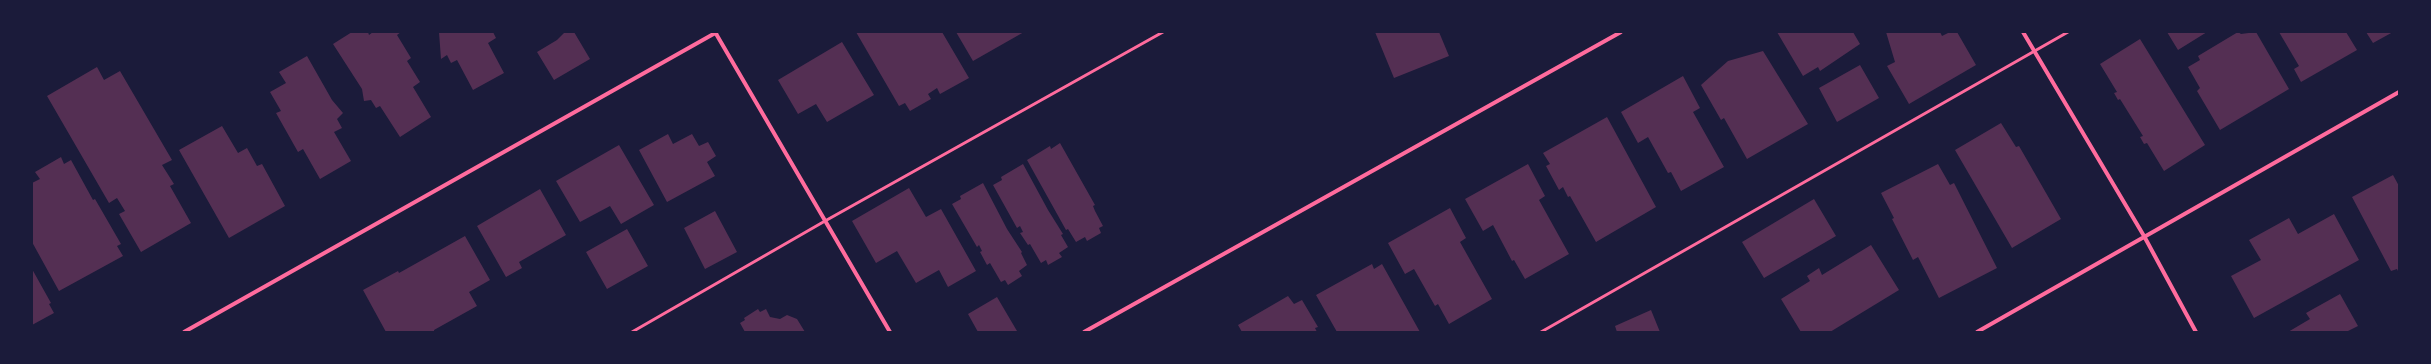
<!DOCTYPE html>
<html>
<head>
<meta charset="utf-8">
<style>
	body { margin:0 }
	#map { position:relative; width:2431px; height:364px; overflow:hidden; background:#1b1b3a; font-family:Overpass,sans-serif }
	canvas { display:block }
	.frame { position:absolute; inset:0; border:33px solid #1b1b3a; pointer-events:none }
</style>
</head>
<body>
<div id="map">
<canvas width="2431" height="364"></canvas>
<div class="frame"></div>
</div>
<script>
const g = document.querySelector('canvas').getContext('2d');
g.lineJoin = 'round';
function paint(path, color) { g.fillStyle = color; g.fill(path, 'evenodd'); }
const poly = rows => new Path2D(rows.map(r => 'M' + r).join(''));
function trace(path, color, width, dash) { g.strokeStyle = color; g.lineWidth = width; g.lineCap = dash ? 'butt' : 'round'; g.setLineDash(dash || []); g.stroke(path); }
const building = poly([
	[352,32,368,32,369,35,373,32,401,32,397,35,411,58,407,61,420,82,413,87,431,117,400,137,380,106,376,108,371,100,364,101,362,89,333,44],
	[439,32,493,32,496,38,488,43,504,73,473,90,457,60,451,63,447,55,441,59],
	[565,32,574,32,590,59,554,80,537,52,557,40],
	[856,32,942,32,969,78,940,94,937,88,928,94,931,99,910,111,905,103,899,106],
	[956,32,1024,32,973,61],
	[1375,32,1439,32,1449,56,1394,78],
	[1777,32,1853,32,1860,44,1820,71,1818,67,1803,76],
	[1886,32,1940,32,1942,36,1950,32,1957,32,1976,65,1909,104,1887,66,1895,62],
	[2167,32,2207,32,2178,50],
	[2238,32,2241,34,2256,32,2289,89,2220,130,2197,91,2200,88,2188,67,2200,60,2198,56],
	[2279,32,2346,32,2357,50,2301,82,2294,69,2299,66],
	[2366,32,2393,32,2373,43],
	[2140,39,2205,145,2164,171,2147,143,2144,144,2140,137,2143,136,2120,99,2118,100,2114,93,2117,92,2100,64],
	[842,42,874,95,827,122,816,104,798,114,778,80],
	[1763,51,1808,124,1747,159,1724,118,1721,120,1701,85,1728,61],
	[307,56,332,100,343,113,337,119,342,128,334,132,351,161,320,179,303,149,298,152,276,113,281,111,270,92,286,83,279,72],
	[1860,65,1879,98,1837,122,1819,88],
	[97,67,104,80,120,71,172,160,162,165,174,184,170,186,191,223,141,252,119,214,125,211,117,198,109,203,47,96],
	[1683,76,1700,108,1693,112,1724,167,1681,191,1671,172,1668,173,1648,137,1638,143,1621,112],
	[1607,117,1656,207,1596,242,1570,196,1568,197,1563,187,1559,190,1546,166,1550,164,1543,153],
	[2001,123,2016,147,2019,146,2061,219,2012,248,1955,150],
	[222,126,238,153,247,148,257,166,262,164,285,206,229,238,179,150],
	[668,134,673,144,692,134,699,146,708,142,716,156,707,162,715,176,667,202,639,150],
	[1060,143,1095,205,1093,206,1095,211,1103,226,1099,228,1101,233,1087,241,1085,237,1076,242,1068,229,1066,230,1027,160,1050,146,1051,149],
	[619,145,654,205,621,224,610,206,580,222,556,181],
	[61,157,64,164,71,160,93,200,95,199,121,244,117,246,123,256,59,291,32,242,32,183,40,179,35,172],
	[1023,164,1048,210,1063,234,1061,235,1068,247,1059,253,1062,257,1048,265,1046,260,1041,263,1030,244,1028,245,1020,233,1023,232,1020,226,1017,228,993,185,1002,180,1001,177],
	[1528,164,1545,196,1539,200,1569,254,1525,279,1514,260,1512,261,1493,225,1483,231,1465,199],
	[1938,164,1950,185,1954,183,1997,268,1939,298,1918,257,1913,260,1892,219,1894,218,1881,193],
	[2393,175,2399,186,2399,273,2397,269,2391,271,2352,197],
	[983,183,1007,229,1022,252,1021,253,1027,265,1019,271,1022,276,1008,285,1005,280,1001,282,990,263,987,265,980,252,982,251,979,245,977,247,952,204,961,199,960,196],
	[909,188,926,217,941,209,976,271,948,287,939,270,916,283,897,251,876,263,852,221],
	[540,189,566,235,519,262,522,268,506,277,477,226],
	[1814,199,1836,236,1764,278,1742,242],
	[1450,208,1466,238,1460,242,1492,299,1449,324,1438,304,1435,306,1414,269,1405,274,1388,243],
	[715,211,737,252,705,269,684,228],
	[2334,214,2359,260,2254,318,2231,276,2261,260,2249,240,2289,218,2298,234],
	[627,229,648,266,607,289,586,252],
	[465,236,490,280,469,292,477,306,434,330,434,332,386,332,363,290,398,271,399,273],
	[1871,245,1899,290,1830,332,1801,332,1781,299,1810,281,1807,276,1819,268,1822,275],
	[1372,264,1374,269,1382,264,1420,332,1337,332,1316,295],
	[32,269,51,303,49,304,54,313,32,325],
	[2340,294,2358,326,2346,332,2288,332,2310,319,2306,313],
	[1288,296,1294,304,1302,300,1318,327,1315,328,1317,332,1242,332,1238,325],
	[997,297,1017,331,1015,332,978,332,968,314],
	[758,309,760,312,766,309,770,317,780,319,787,315,797,319,805,332,745,332,740,323,745,320,744,318],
	[1651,310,1660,332,1617,332,1615,326]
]);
const service = poly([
	[632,332,825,221,1163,32],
	[1541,332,2068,32]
]);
const minor = poly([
	[715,32,890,332],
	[2023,32,2144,236,2196,332],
	[184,332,717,32],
	[1084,332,1621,32],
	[1977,332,2399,92]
]);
paint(building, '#542f53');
trace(service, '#ff6b9d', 3);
trace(minor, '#ff6b9d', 4);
</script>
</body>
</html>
